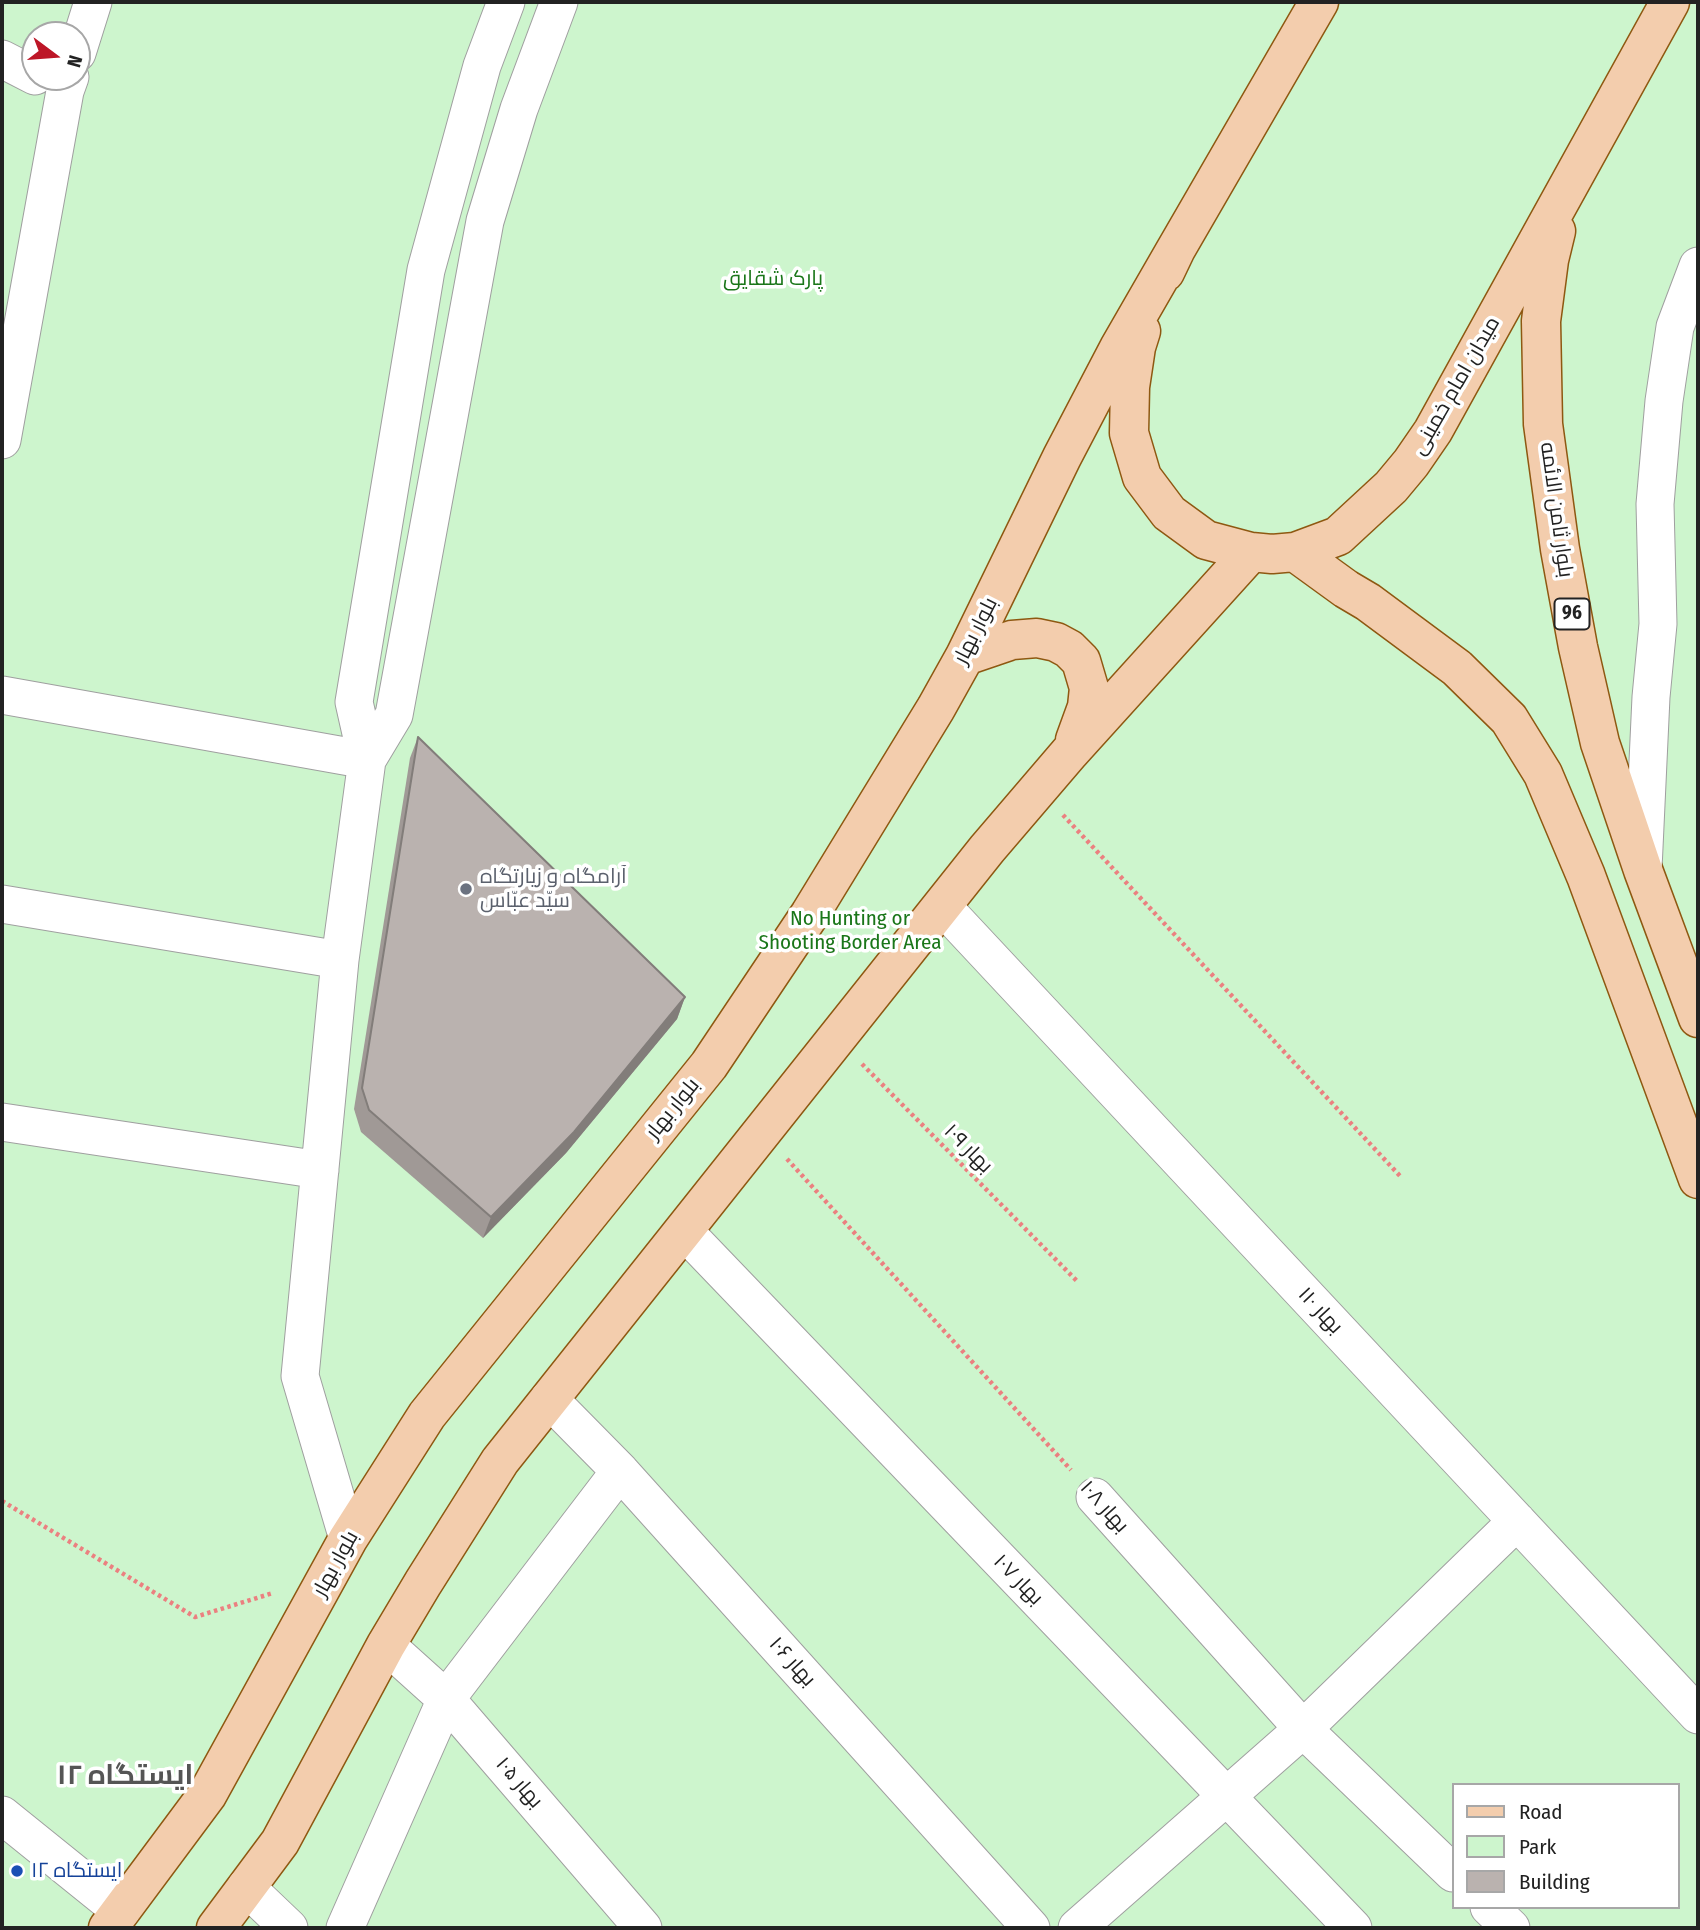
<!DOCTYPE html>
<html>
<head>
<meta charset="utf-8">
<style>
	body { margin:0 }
	#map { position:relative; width:1700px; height:1930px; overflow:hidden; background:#f1eee9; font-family:"Fira Sans Condensed",sans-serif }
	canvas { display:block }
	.frame { position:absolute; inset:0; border:4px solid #222; pointer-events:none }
	.legend { position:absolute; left:1452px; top:1783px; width:228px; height:126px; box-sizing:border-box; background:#fff; border:2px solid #a7a7a7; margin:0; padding:9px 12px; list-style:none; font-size:21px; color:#222 }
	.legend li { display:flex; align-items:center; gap:14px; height:35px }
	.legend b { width:35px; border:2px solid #a7a7a7 }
	.north { position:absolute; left:21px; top:21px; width:70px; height:70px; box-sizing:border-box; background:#fff; border:2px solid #a7a7a7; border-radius:50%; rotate:106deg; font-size:19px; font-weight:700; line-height:28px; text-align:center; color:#222 }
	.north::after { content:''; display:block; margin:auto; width:24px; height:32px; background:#bd1627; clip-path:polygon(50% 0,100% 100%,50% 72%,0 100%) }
</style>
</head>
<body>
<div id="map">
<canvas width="1700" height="1930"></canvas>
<div class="frame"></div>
<ul class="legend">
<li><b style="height:9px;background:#f3cdad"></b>Road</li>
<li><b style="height:19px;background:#cdf5cd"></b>Park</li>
<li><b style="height:19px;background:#bab2af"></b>Building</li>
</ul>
<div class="north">N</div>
</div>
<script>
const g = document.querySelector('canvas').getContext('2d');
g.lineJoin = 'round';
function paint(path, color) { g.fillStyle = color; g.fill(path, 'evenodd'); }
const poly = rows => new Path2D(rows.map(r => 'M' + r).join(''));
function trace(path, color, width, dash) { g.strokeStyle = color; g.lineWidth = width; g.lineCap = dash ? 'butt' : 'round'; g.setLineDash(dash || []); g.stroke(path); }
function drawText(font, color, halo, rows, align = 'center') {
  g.font = font + ' "Fira Sans Condensed",Cairo,sans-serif'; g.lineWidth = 7; g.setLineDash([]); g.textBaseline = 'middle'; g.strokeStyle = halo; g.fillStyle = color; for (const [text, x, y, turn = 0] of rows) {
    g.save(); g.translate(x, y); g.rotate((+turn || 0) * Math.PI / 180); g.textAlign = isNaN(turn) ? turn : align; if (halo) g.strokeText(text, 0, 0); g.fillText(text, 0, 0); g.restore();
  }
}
const park = poly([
	[2,2,1698,2,1698,1928,2,1928],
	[35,35,77,35,77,77,35,77],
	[1453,1785,1677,1785,1677,1907,1453,1907]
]);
const path = poly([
	[1063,815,1401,1177],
	[862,1064,1078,1282],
	[787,1159,1071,1470],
	[2,1501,195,1617,273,1593]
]);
const minor = poly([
	[77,53,93,2],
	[2,59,35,76],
	[2,440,65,91,70,77],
	[2,695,367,760,354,702,426,270,482,66,506,2],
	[1643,869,1651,697,1658,624,1655,504,1657,481,1664,401,1675,327,1698,266],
	[2,904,340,960],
	[942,906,1698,1715],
	[2,1122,320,1170],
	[684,1231,1353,1928],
	[549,1399,620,1471,1031,1928],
	[1095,1497,1303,1729,1453,1873],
	[348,1539,300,1376,340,960,367,760,394,715,485,221,519,109,559,2],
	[386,1645,446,1699,643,1928],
	[2,1815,121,1911],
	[246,1887,289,1928],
	[1489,1907,1511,1928],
	[345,1928,446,1699,620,1471],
	[1077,1928,1303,1729,1517,1521]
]);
const major = poly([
	[1556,231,1549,260,1541,321,1543,424,1560,549,1578,647,1600,743,1643,870,1698,1018],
	[1165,272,1176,249,1319,2],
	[1141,331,1136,347,1130,387,1129,433,1142,477,1169,513,1206,540,1251,552,1272,554,1295,552,1338,536,1391,487,1411,463,1433,431,1670,2],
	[1295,552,1346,589,1368,602,1457,668,1509,719,1543,774,1586,876,1698,1179],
	[965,656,1012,640,1037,638,1056,642,1069,649,1081,661,1089,688,1087,707,1075,740],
	[108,1928,207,1795,348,1539,427,1415,709,1065,810,914,936,708,965,656,1062,457,1119,348,1176,249],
	[216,1928,280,1842,386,1645,423,1583,500,1461,987,849,1070,752,1251,552]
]);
const wall = poly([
	[418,737,685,997,677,1019,566,1153,483,1238,361,1132,354,1109,410,758]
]);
const shadedWall = poly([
	[685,997,677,1019,566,1153,483,1238,491,1217]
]);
const building = poly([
	[418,737,685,997,574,1132,491,1217,369,1110,362,1088,418,737]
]);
const markers = [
	[466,889,7,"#6b7280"],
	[17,1871,7,"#1a4fb4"]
];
const shields = [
	[1572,614,35]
];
const shieldNames = [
	["96",1572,614]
];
const parkNames = [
	["پارک شقایق",773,279],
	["No Hunting or",850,919],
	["Shooting Border Area",850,943]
];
const streetNames = [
	["میدان امام خمینی",1456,386,-60],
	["بلوار ثامن الائمه",1556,510,82],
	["بلوار بهار",976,631,-63],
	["بلوار بهار",673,1109,-51],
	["بهار ۱۰۹",968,1149,45],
	["بهار ۱۱۰",1320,1311,47],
	["بهار ۱۰۸",1104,1507,48],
	["بلوار بهار",336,1564,-61],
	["بهار ۱۰۷",1018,1580,46],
	["بهار ۱۰۶",792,1662,48],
	["بهار ۱۰۵",519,1783,49]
];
const worshipNames = [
	["آرامگاه و زیارتگاه",480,877],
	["سیّد عبّاس",480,901]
];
const transitNames = [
	["ایستگاه ۱۲",31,1871]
];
const districtNames = [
	["ایستگاه ۱۲",125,1776]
];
paint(park, '#cdf5cd');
trace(minor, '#9f9f9f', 39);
trace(major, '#8e5811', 41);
trace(path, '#eb8080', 4.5, [3.5, 3.5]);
trace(minor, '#fff', 37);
trace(major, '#f3cdad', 38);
paint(wall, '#a09996');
paint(shadedWall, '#827d7a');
paint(building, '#bab2af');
trace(building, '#827d7a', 2);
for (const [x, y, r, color] of markers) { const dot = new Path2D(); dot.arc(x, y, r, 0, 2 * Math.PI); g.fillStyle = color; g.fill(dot); trace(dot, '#fff', 2.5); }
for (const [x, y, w] of shields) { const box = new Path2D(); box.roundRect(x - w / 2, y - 15.5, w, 31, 5); g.fillStyle = '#fff'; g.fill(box); trace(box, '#222', 2); }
drawText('bold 19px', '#222', null, shieldNames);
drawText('21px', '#1a7619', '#fff', parkNames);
drawText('21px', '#222', '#fff', streetNames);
drawText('21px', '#5b616d', '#fff', worshipNames, 'left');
drawText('21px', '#164399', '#fff', transitNames, 'left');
drawText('bold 28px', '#555', '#fff', districtNames);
</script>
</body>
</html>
